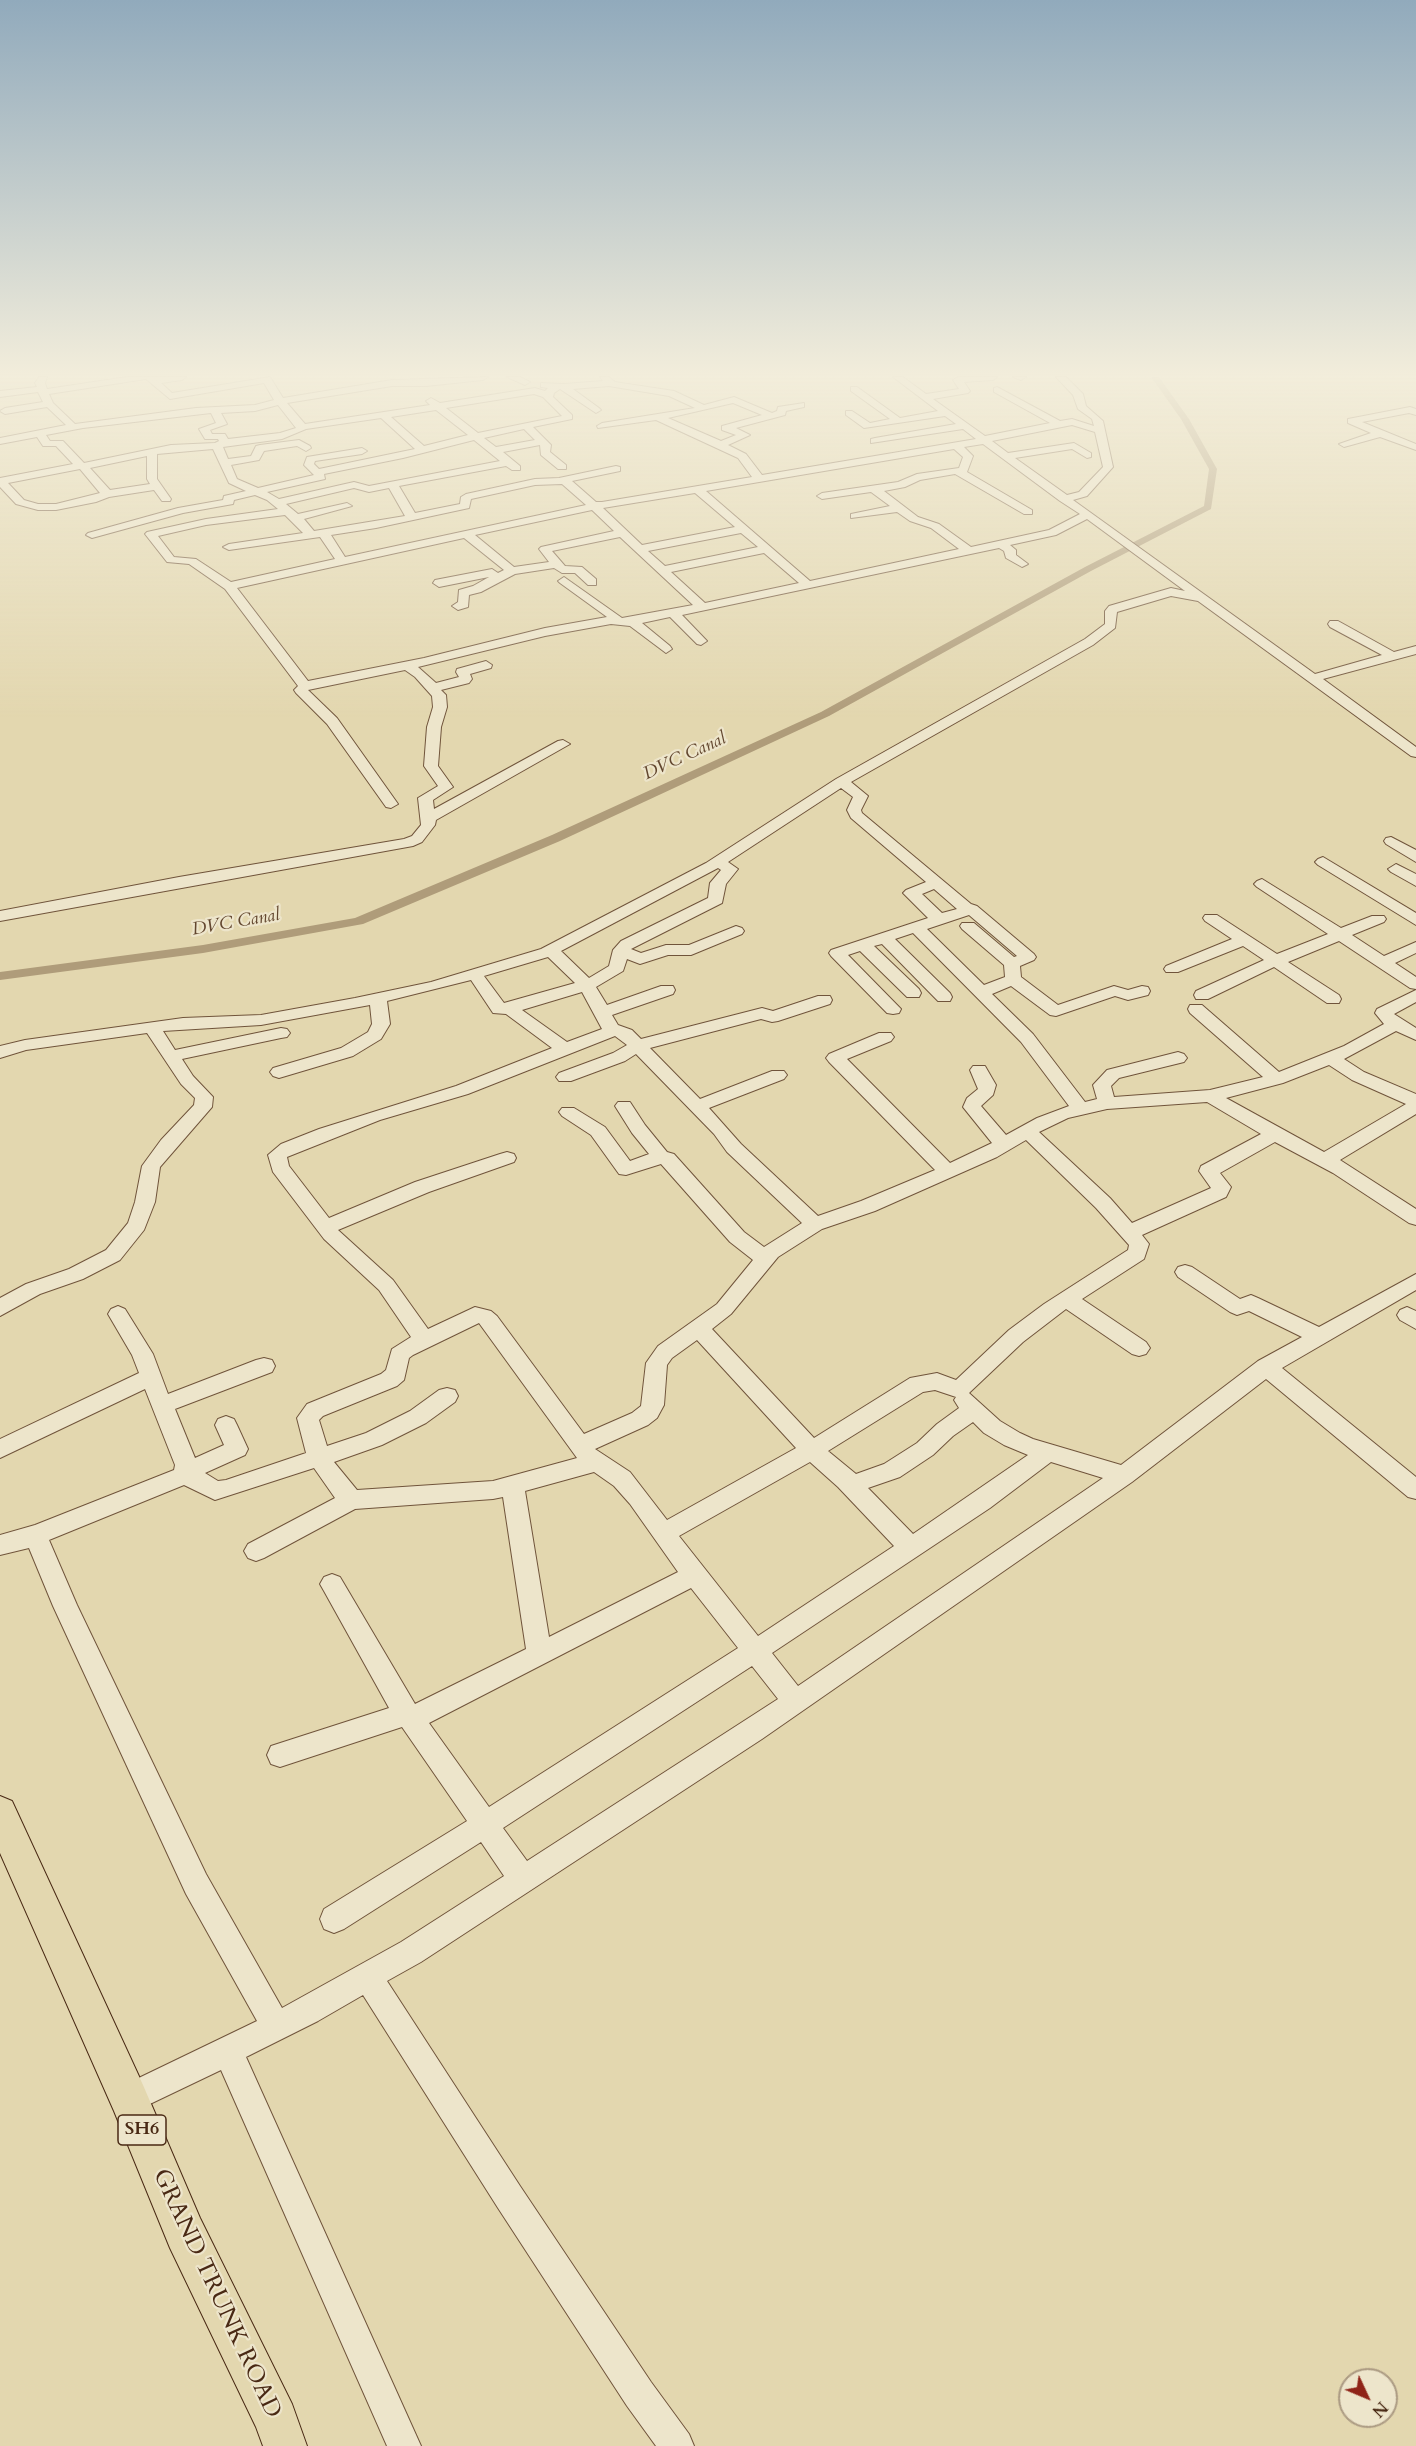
<!DOCTYPE html>
<html>
<head>
<meta charset="utf-8">
<style>
	body { margin:0 }
	#map { position:relative; width:1416px; height:2446px; overflow:hidden; background:#e3d7af; font-family:Cardo,serif }
	canvas { display:block }
	.north { position:absolute; left:1338px; top:2368px; width:60px; height:60px; box-sizing:border-box; background:#ede5cb; border:2px solid #ab9a82; border-radius:50%; rotate:134deg; font-size:16px; font-weight:700; line-height:24px; text-align:center; color:#492914 }
	.north::after { content:''; display:block; margin:auto; width:21px; height:27px; background:#8f2418; clip-path:polygon(50% 0,100% 100%,50% 72%,0 100%) }
</style>
</head>
<body>
<div id="map">
<canvas width="1416" height="2446"></canvas>
<div class="north">N</div>
</div>
<script>
const g = document.querySelector('canvas').getContext('2d');
g.lineJoin = 'round';
const poly = rows => new Path2D(rows.map(r => 'M' + r).join(''));
function paint(path, color) { g.fillStyle = color; g.fill(path, 'evenodd'); }
function trace(path, color, width, dash) { g.strokeStyle = color; g.lineWidth = width; g.lineCap = dash ? 'butt' : 'round'; g.setLineDash(dash || []); g.stroke(path); }
function drawText(font, color, halo, rows, align = 'center') {
  g.font = font + ' Cardo,serif'; g.lineWidth = 4.5; g.setLineDash([]); g.textBaseline = 'middle'; g.strokeStyle = halo; g.fillStyle = color; for (const [text, x, y, turn = 0] of rows) {
    g.save(); g.translate(x, y); g.rotate((+turn || 0) * Math.PI / 180); g.textAlign = isNaN(turn) ? turn : align; if (halo) g.strokeText(text, 0, 0); g.fillText(text, 0, 0); g.restore();
  }
}
const canal = poly([
	[1151,377,1159,377,1189,419,1217,469,1211,509,1091,571,829,716,560,841,363,924,203,953,0,980,0,972,203,945,355,918,552,835,821,712,1085,567,1204,506,1209,469,1181,419,1151,377]
]);
const minor = poly([
	[39,377,47,377,45,383,47,389,127,377,186,377,182,380,161,383,172,393,270,377,283,398,392,380,488,377,483,380,426,386,392,386,287,403,305,424,430,405,426,401,431,398,440,403,535,388,545,391,548,388,541,387,541,383,564,384,603,381,600,377,609,377,615,382,674,391,704,405,734,397,772,413,777,411,778,407,804,403,804,407,786,411,785,415,736,428,750,435,728,445,746,454,762,475,976,439,963,429,871,443,871,439,875,438,956,424,945,416,864,428,846,415,846,411,852,411,870,423,890,419,851,391,851,387,857,387,900,418,938,411,893,377,903,377,926,394,959,389,953,380,958,377,997,377,993,380,964,382,970,391,968,393,933,399,985,436,1050,423,994,392,994,388,997,387,1060,421,1072,419,1094,426,1092,419,1078,409,1073,395,1056,377,1066,377,1083,394,1086,406,1103,421,1113,467,1087,496,1073,500,1315,674,1382,655,1330,627,1328,624,1330,621,1338,621,1394,652,1416,646,1416,654,1323,679,1416,747,1416,757,1411,756,1198,601,1171,596,1117,612,1115,628,1093,645,851,782,868,796,861,810,862,813,971,904,977,906,1034,954,1036,957,1034,960,1020,966,1021,977,1058,1005,1114,986,1128,990,1142,986,1148,987,1150,991,1148,995,1128,1000,1115,996,1056,1016,1050,1015,1011,986,992,994,1033,1034,1085,1102,1097,1099,1093,1085,1107,1070,1178,1052,1184,1054,1187,1058,1184,1062,1119,1078,1111,1086,1114,1097,1210,1090,1263,1077,1190,1013,1188,1009,1190,1005,1202,1005,1279,1072,1344,1046,1384,1024,1375,1013,1377,1009,1416,990,1416,1002,1394,1014,1416,1028,1416,1040,1396,1031,1344,1059,1364,1072,1416,1094,1416,1114,1340,1160,1416,1209,1416,1225,1409,1223,1333,1173,1275,1142,1220,1173,1231,1187,1226,1197,1142,1235,1149,1244,1144,1259,1082,1299,1146,1342,1150,1348,1146,1354,1139,1356,1132,1354,1066,1309,1023,1342,969,1393,1000,1421,1020,1433,1033,1439,1121,1465,1258,1361,1302,1337,1249,1311,1237,1315,1230,1312,1178,1277,1175,1272,1178,1267,1185,1265,1192,1267,1240,1299,1251,1295,1258,1298,1319,1327,1416,1274,1416,1290,1282,1368,1416,1477,1416,1499,1408,1497,1266,1379,1132,1482,762,1739,421,1962,387,1981,520,2186,651,2382,689,2434,694,2446,656,2446,627,2406,498,2208,363,1995,318,2021,246,2057,421,2446,387,2446,221,2070,129,2114,118,2110,114,2099,118,2088,257,2021,186,1894,53,1606,29,1548,0,1555,0,1535,35,1525,174,1470,175,1465,145,1389,0,1458,0,1439,139,1373,132,1355,108,1314,111,1309,118,1306,125,1309,153,1354,168,1394,256,1360,264,1358,272,1360,275,1366,272,1372,175,1409,195,1458,224,1445,215,1425,218,1419,226,1416,234,1419,237,1425,248,1449,245,1455,205,1473,218,1481,226,1480,306,1453,297,1418,307,1404,381,1374,386,1370,392,1349,411,1337,379,1290,324,1239,273,1172,268,1155,281,1144,319,1129,456,1086,552,1048,506,1014,493,1013,471,980,387,1001,390,1024,381,1039,353,1056,279,1078,273,1076,270,1072,273,1068,341,1048,368,1032,372,1024,370,1005,261,1025,163,1031,175,1050,281,1028,287,1029,290,1033,287,1037,281,1038,182,1059,193,1076,213,1097,212,1107,160,1167,155,1202,144,1230,120,1260,83,1279,40,1294,0,1316,0,1298,26,1284,69,1269,106,1250,128,1223,135,1202,142,1166,161,1140,194,1105,195,1098,181,1084,147,1033,26,1050,0,1058,0,1046,25,1040,183,1018,261,1015,355,998,431,982,541,949,706,863,836,779,1085,639,1105,624,1105,611,1109,606,1171,588,1185,591,1087,519,1056,535,1010,545,1016,550,1016,555,1028,564,1022,567,1006,558,1004,551,999,548,682,615,707,641,701,645,697,644,670,617,642,623,670,646,672,649,666,653,630,626,611,624,545,636,418,667,436,683,459,677,456,672,457,669,486,661,492,665,491,668,470,674,472,679,469,683,441,690,446,695,447,707,441,727,438,766,453,787,433,800,434,809,558,741,563,740,570,744,436,820,435,825,422,842,413,846,0,921,0,911,179,877,404,839,412,836,421,825,418,798,438,786,424,766,427,727,433,707,432,696,415,677,405,670,308,690,337,718,398,804,391,808,386,807,327,724,296,693,294,690,298,686,225,589,189,564,167,562,145,534,147,532,206,519,278,509,267,500,255,495,234,500,233,504,183,513,92,538,86,535,88,533,178,508,223,500,224,496,246,491,229,483,213,449,157,454,157,479,171,499,170,501,162,501,154,490,109,497,96,502,56,510,38,510,16,504,0,487,0,478,73,464,56,446,43,446,37,437,0,444,0,438,66,425,47,407,5,414,0,411,5,408,43,402,38,392,0,397,0,391,37,387,35,383,39,377],
	[146,379,170,399,264,383,274,400,255,405,196,408,75,424,53,403,49,394,146,379],
	[609,386,669,396,695,408,602,423,597,426,598,428,656,420,738,458,752,477,602,502,596,502,572,481,620,471,620,467,616,466,559,478,535,479,466,494,461,497,460,504,415,513,399,486,506,466,512,470,520,470,520,466,503,452,540,445,541,455,558,469,566,469,566,465,550,452,551,445,533,427,572,419,572,415,553,397,554,393,560,389,596,413,601,410,599,408,573,389,609,386],
	[534,394,543,397,562,416,478,433,446,408,534,394],
	[733,403,762,415,722,426,722,430,736,435,721,441,668,418,733,403],
	[278,405,296,428,280,433,228,439,225,434,212,434,210,430,227,424,221,413,255,411,278,405],
	[436,410,468,435,424,446,391,417,436,410],
	[211,413,216,423,199,429,205,439,218,439,219,441,215,443,171,445,84,463,63,441,50,441,46,435,83,428,211,413],
	[381,418,415,449,319,469,314,464,315,461,362,454,367,451,362,448,307,457,304,465,314,475,258,488,237,479,231,465,259,460,264,451,297,446,306,451,311,448,310,446,299,440,260,445,256,446,251,456,228,459,223,447,282,439,306,429,381,418],
	[1072,425,1095,432,1103,467,1079,492,1067,495,1015,458,1072,449,1087,458,1091,457,1091,453,1074,443,1008,453,992,441,1072,425],
	[524,429,535,440,496,447,484,438,524,429],
	[474,440,500,461,369,486,354,482,279,499,267,492,325,479,324,474,403,458,474,440],
	[983,444,1060,501,1080,514,1049,530,971,547,939,524,918,517,884,491,905,487,920,480,955,474,1024,514,1032,514,1032,510,967,472,973,456,964,447,983,444],
	[954,449,963,457,959,468,917,474,898,482,822,493,817,496,822,499,871,492,890,506,851,514,851,518,897,512,910,521,931,528,959,549,810,581,706,491,954,449],
	[147,456,147,479,150,484,110,490,90,468,147,456],
	[80,469,100,493,56,504,38,504,24,500,8,483,80,469],
	[562,484,586,505,345,557,331,535,376,528,469,508,471,499,535,485,562,484],
	[354,488,369,492,389,488,405,516,314,531,304,519,352,506,347,503,298,514,286,504,354,488],
	[695,493,735,527,642,545,603,508,695,493],
	[592,510,614,531,541,547,539,549,549,562,514,567,475,535,592,510],
	[285,515,303,533,229,544,223,547,229,550,320,537,335,559,231,582,196,559,174,557,158,536,206,525,285,515],
	[741,533,758,547,665,566,648,551,741,533],
	[620,537,693,605,622,618,564,577,558,581,560,583,607,617,545,628,424,658,308,681,237,588,464,538,504,570,498,573,492,569,435,580,433,583,439,587,489,577,473,586,459,590,458,602,452,606,458,610,468,607,469,595,481,592,515,574,554,568,562,573,575,573,588,585,596,585,596,579,582,567,565,566,552,551,620,537],
	[764,553,799,583,705,603,671,572,764,553],
	[841,788,853,797,847,810,851,818,926,882,906,890,903,893,928,918,831,950,829,953,831,956,887,1013,893,1014,899,1013,901,1009,848,955,860,951,907,997,919,997,921,993,919,989,874,946,882,944,938,1001,950,1001,952,997,950,993,895,939,913,933,1021,1042,1069,1106,1037,1118,1006,1135,981,1106,993,1095,996,1085,985,1066,973,1066,970,1070,978,1089,967,1098,963,1107,992,1143,950,1163,847,1059,891,1041,894,1037,891,1033,879,1033,829,1054,826,1058,829,1062,935,1170,861,1201,818,1216,741,1144,709,1108,784,1079,787,1075,784,1071,772,1071,700,1099,650,1048,761,1019,772,1022,778,1021,830,1004,832,1000,830,996,818,996,773,1011,762,1008,641,1039,632,1030,618,1025,612,1015,673,994,675,990,673,986,661,986,607,1005,596,987,623,971,627,959,640,964,668,955,691,955,742,934,744,931,742,928,736,926,689,945,666,945,641,953,631,949,722,903,726,884,738,869,728,862,841,788],
	[718,868,721,870,710,883,708,898,621,941,613,950,609,966,589,978,561,951,718,868],
	[934,889,957,909,942,913,922,894,934,889],
	[969,915,1017,956,1014,957,974,923,962,923,960,926,962,929,1004,965,1005,977,984,985,927,929,969,915],
	[548,957,575,983,504,1003,484,976,548,957],
	[582,992,602,1029,567,1042,522,1010,582,992],
	[615,1036,627,1045,613,1053,559,1073,556,1077,559,1081,571,1081,625,1061,636,1054,714,1134,727,1152,802,1223,764,1247,744,1232,674,1154,667,1152,645,1125,630,1102,618,1102,615,1106,632,1133,649,1154,630,1161,605,1127,574,1108,562,1108,559,1112,562,1116,591,1135,619,1174,626,1175,661,1164,730,1242,753,1260,717,1304,658,1346,646,1363,641,1406,632,1413,584,1434,497,1316,491,1311,475,1307,428,1329,393,1280,338,1230,429,1192,514,1162,516,1158,514,1154,507,1152,500,1154,415,1182,329,1218,289,1166,287,1157,380,1120,468,1094,615,1036],
	[1329,1065,1352,1080,1406,1104,1324,1152,1226,1098,1283,1083,1329,1065],
	[1207,1102,1261,1134,1201,1166,1199,1171,1211,1188,1132,1223,1110,1198,1039,1132,1068,1118,1107,1109,1207,1102],
	[1026,1140,1096,1208,1129,1245,1128,1250,1044,1304,1009,1330,956,1380,937,1373,910,1378,814,1438,712,1329,731,1314,778,1257,822,1229,875,1211,997,1157,1026,1140],
	[479,1323,577,1458,493,1481,357,1490,334,1462,382,1445,426,1423,455,1402,458,1396,455,1390,447,1388,439,1390,410,1411,366,1433,327,1446,319,1420,323,1416,397,1386,404,1380,409,1358,413,1355,479,1323],
	[697,1340,796,1448,667,1520,630,1472,595,1449,648,1425,657,1418,664,1405,667,1365,672,1358,697,1340],
	[935,1390,956,1397,954,1400,959,1408,937,1424,917,1443,884,1464,856,1474,828,1451,923,1392,935,1390],
	[973,1422,984,1433,1004,1445,1028,1455,913,1534,868,1488,900,1477,933,1455,953,1436,973,1422],
	[810,1462,838,1487,894,1546,758,1636,679,1536,810,1462],
	[1051,1462,1103,1478,798,1686,772,1653,990,1508,1051,1462],
	[314,1468,335,1498,248,1544,244,1551,248,1558,256,1561,264,1558,355,1509,493,1499,503,1497,526,1649,415,1704,340,1577,332,1574,324,1577,320,1584,324,1591,389,1708,271,1746,267,1755,271,1764,280,1767,402,1727,467,1821,324,1909,320,1919,324,1929,334,1933,344,1929,481,1842,504,1876,401,1942,282,2008,206,1874,77,1605,49,1540,184,1485,215,1500,314,1468],
	[594,1472,614,1486,630,1504,678,1572,549,1637,525,1491,594,1472],
	[691,1588,738,1648,489,1807,429,1723,691,1588],
	[752,1666,778,1699,527,1861,503,1828,752,1666],
	[507,377,520,377,530,382,525,385,507,377],
	[1013,377,1026,377,1021,380,1013,377],
	[1410,407,1416,409,1416,415,1409,413,1362,422,1416,444,1416,450,1380,437,1344,447,1339,444,1371,433,1348,423,1348,419,1410,407],
	[1391,837,1416,850,1416,862,1386,844,1384,841,1386,838,1391,837],
	[1323,857,1416,913,1416,925,1318,865,1315,862,1318,859,1323,857],
	[1396,864,1416,874,1416,886,1391,872,1388,869,1396,864],
	[1262,879,1341,928,1372,916,1384,916,1386,919,1384,922,1352,935,1384,956,1416,942,1416,953,1395,963,1416,977,1416,989,1410,988,1339,941,1288,962,1339,995,1341,999,1339,1003,1327,1003,1274,967,1208,999,1196,999,1194,995,1196,991,1264,960,1243,946,1178,972,1166,972,1164,969,1166,966,1232,939,1205,921,1203,918,1205,915,1217,915,1277,954,1328,934,1257,887,1254,884,1257,881,1262,879],
	[1407,1307,1416,1311,1416,1329,1400,1320,1397,1315,1400,1310,1407,1307]
]);
const major = poly([
	[0,1796,12,1801,143,2085,200,2218,292,2404,307,2446,263,2446,256,2427,170,2248,114,2111,0,1853,0,1796]
]);
const farWaternames = [
	["DVC Canal",685,757,-25],
	["DVC Canal",236,923,-10]
];
const shields = [
	[142,2130,48]
];
const shieldNames = [
	["SH6",142,2130]
];
const nearStreetnames = [
	["GRAND TRUNK ROAD",216,2294,65]
];
paint(canal, '#af9c7a');
trace(minor, '#70543b', 2);
trace(major, '#492914', 2);
paint(minor, '#ede5cb');
paint(major, '#e3d7af');
const sky = g.createLinearGradient(0, 0, 0, 719);
sky.addColorStop(0, '#91aabc');
sky.addColorStop(0.52, '#f2eddb');
sky.addColorStop(1, '#f2eddb00');
g.fillStyle = sky;
g.fillRect(0, 0, 1416, 719);
drawText('italic 18px', '#62462e', '#ede5cb', farWaternames);
for (const [x, y, w] of shields) { const box = new Path2D(); box.roundRect(x - w / 2, y - 15, w, 30, 4.5); g.fillStyle = '#ede5cb'; g.fill(box); trace(box, '#492914', 1.5); }
drawText('bold 18px', '#492914', null, shieldNames);
drawText('24px', '#492914', '#ede5cb', nearStreetnames);
</script>
</body>
</html>
